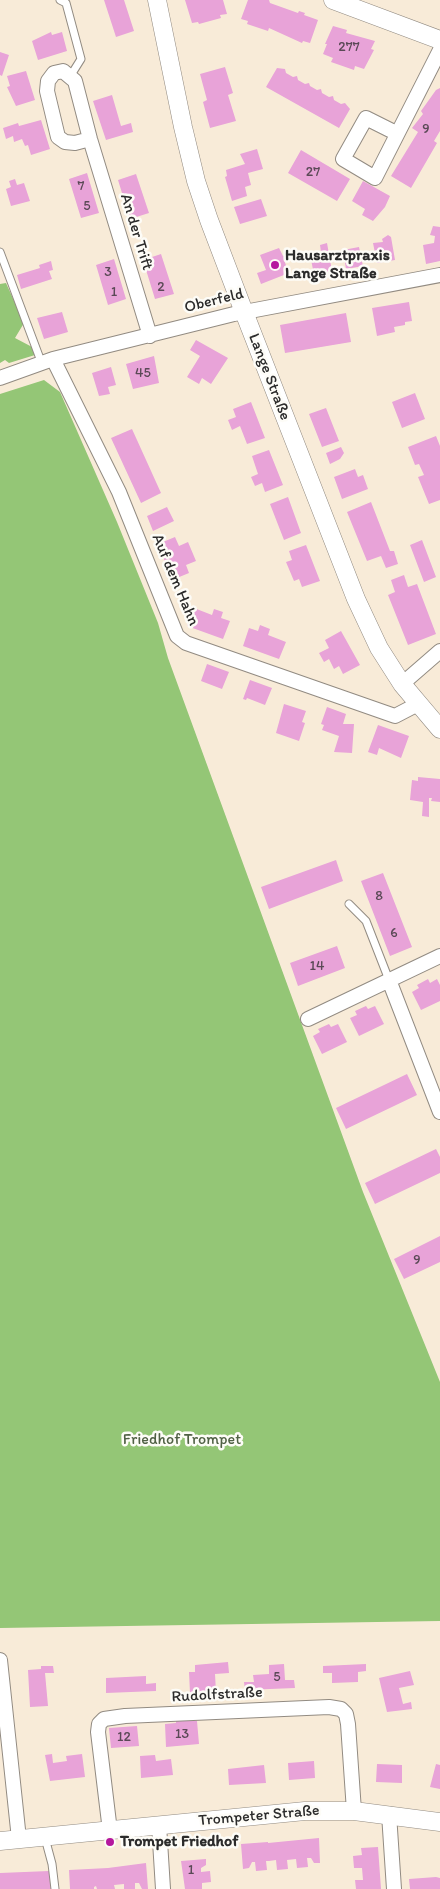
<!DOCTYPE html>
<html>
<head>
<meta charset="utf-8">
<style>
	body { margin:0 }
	canvas { display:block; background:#f8ebd8 }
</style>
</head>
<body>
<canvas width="440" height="1889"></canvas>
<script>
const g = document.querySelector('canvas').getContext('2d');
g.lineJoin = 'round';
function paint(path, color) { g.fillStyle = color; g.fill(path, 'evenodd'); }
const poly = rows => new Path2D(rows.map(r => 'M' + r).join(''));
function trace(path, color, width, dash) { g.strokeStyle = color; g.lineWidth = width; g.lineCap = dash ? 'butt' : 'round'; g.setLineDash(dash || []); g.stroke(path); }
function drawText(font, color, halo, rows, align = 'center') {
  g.font = font + ' Itim,sans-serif'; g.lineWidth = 5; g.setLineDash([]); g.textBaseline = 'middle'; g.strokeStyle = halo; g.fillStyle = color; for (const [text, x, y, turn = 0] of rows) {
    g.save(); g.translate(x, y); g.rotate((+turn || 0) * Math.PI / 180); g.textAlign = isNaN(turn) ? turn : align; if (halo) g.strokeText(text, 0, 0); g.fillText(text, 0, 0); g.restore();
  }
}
const green = poly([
	[6,283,24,323,15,338,34,348,36,351,35,355,9,363,5,360,0,363,0,284],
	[44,380,60,392,117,522,158,623,168,658,363,1192,440,1382,440,1621,0,1628,0,394]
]);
const building = poly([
	[104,0,124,0,134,31,116,37],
	[185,0,223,0,227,14,220,15,221,18,199,24,198,22,192,23],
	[248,0,269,0,270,3,298,13,299,11,305,13,304,15,318,20,310,43,303,41,302,43,269,28,268,31,247,24,248,21,241,19],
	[333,26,347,30,346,33,375,41,371,49,374,50,364,69,355,66,354,70,331,62,333,58,323,54,327,44,325,44],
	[51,32,52,35,62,32,67,51,38,60,32,41],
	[0,52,9,55,2,76,0,75],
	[225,67,233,93,228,95,236,121,210,128,203,102,207,100,200,74],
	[277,68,285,69,286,73,293,77,297,76,298,80,305,84,309,83,310,86,317,90,321,89,322,93,329,97,333,96,334,100,341,104,345,103,350,109,339,128,266,87],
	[26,71,35,100,16,106,7,87,10,86,7,76],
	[440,88,440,131,434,141,437,143,411,188,391,176,418,132,412,128,423,114,421,111,436,90],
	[112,95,121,126,131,123,133,132,106,140,93,101],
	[41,120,50,149,31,155,28,145,25,146,22,139,14,142,13,136,6,139,3,128,18,123,19,126],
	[257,149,263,169,248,173,251,185,245,187,247,196,232,201,225,177,227,176,226,170,245,164,240,154],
	[301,150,350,179,337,201,288,173],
	[87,173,99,213,81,218,69,179],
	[136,174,149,213,130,219,118,180],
	[15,179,17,185,24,183,30,201,11,206,6,189,11,187,9,181],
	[363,181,390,196,385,207,373,221,362,215,365,209,352,201],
	[261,199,267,216,240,224,234,207],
	[433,226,440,227,440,261,426,264,423,245,434,243,435,236,430,235],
	[388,235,391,237,395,260,377,263,373,243,383,242,382,239],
	[327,243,332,271,314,275,310,254,321,252,320,245],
	[359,247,363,266,346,269,343,250],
	[279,248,283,256,295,252,296,255,284,260,289,273,261,284,257,273,266,270,260,255],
	[161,254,174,294,155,299,143,260],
	[114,259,126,299,108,305,96,265],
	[51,261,53,270,49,271,52,279,21,289,17,275,40,268,39,265],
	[409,302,412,321,405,322,405,325,394,327,395,332,377,336,372,308],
	[62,312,68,332,44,339,37,318],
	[346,313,351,342,285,353,280,325],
	[196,340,228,358,211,384,202,378,199,384,187,377,200,356,190,350],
	[154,356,159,383,133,389,126,364],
	[111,367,116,385,108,387,110,394,99,396,92,373],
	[415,393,425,419,402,428,392,402],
	[251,402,265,438,247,444,240,426,232,430,228,420,236,417,233,409],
	[326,408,339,441,322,447,309,414],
	[132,429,161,493,141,503,111,438],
	[436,436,440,446,440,500,429,504,418,477,424,475,419,464,415,465,408,447],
	[341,447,344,453,340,459,330,464,326,453],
	[269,450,283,485,265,492,262,483,255,486,251,477,258,474,252,456],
	[355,469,358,477,363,475,368,489,342,499,334,477],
	[288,497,301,533,284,540,270,504],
	[371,502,390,551,394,551,398,564,386,568,381,556,367,561,347,512],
	[167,507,174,521,153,531,147,516],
	[175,537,179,546,188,542,196,561,186,565,189,573,172,580,158,544],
	[422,540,436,577,424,582,410,545],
	[306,545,320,581,302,587,299,579,294,581,286,562,292,560,289,551],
	[404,575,408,587,417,584,436,634,408,645,388,595,395,592,391,580],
	[194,608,212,615,214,609,223,612,221,618,230,621,223,639,187,626],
	[260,625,270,629,268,635,286,642,279,659,243,646,249,628,258,631],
	[341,631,360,665,343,674,339,666,334,669,329,659,324,662,319,653,329,648,325,640],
	[207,664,229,672,222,689,201,681],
	[250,680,272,688,265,705,247,698,246,700,243,699],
	[284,704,306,711,302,722,305,723,299,741,276,733],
	[327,707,346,714,343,724,354,724,352,753,334,752,339,736,322,730,324,725,321,724],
	[378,725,409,736,401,758,379,748,377,755,368,752],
	[418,777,440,779,440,802,431,801,432,798,429,798,429,817,422,816,423,802,410,800,412,780,418,781],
	[336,860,343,881,269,909,261,887],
	[383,873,412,947,390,956,361,881],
	[337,946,345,968,298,986,290,963],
	[428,979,430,983,437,979,440,985,440,1001,421,1010,412,992,419,988,417,985],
	[366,1006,368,1009,375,1006,384,1024,359,1036,350,1018,357,1015,355,1011],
	[329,1024,331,1027,338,1024,347,1042,322,1054,313,1036,320,1032,318,1029],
	[407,1074,417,1095,346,1129,336,1108],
	[436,1149,440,1157,440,1173,375,1204,365,1183],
	[440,1236,440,1262,404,1279,394,1259],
	[228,1662,229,1673,215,1674,216,1692,190,1693,189,1672,195,1672,195,1665],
	[284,1664,285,1680,294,1680,295,1688,245,1690,244,1682,254,1682,253,1675,269,1674,269,1665],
	[366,1664,366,1671,358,1672,358,1682,332,1683,332,1673,323,1673,323,1666],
	[41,1666,53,1666,54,1673,45,1673,48,1706,30,1707,28,1670,41,1669],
	[410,1671,414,1685,399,1688,403,1704,411,1702,412,1709,387,1712,379,1678],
	[146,1676,146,1684,156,1683,156,1691,106,1693,106,1678],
	[176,1720,197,1721,199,1744,166,1747,165,1724,176,1723],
	[137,1726,139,1746,111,1748,109,1728],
	[52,1754,53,1763,67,1761,66,1756,82,1754,85,1777,50,1781,45,1755],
	[155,1755,156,1761,171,1759,173,1775,141,1778,140,1756],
	[314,1761,315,1778,289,1780,288,1763],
	[377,1764,402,1765,402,1783,376,1782],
	[436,1764,440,1765,440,1789,430,1787],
	[264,1765,266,1783,229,1785,228,1769],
	[319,1838,320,1863,314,1863,311,1858,307,1858,308,1867,297,1868,296,1859,287,1860,288,1869,277,1870,276,1860,269,1861,266,1861,267,1870,256,1871,255,1862,252,1862,249,1868,243,1869,241,1844,268,1842,268,1843],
	[378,1847,381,1889,356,1889,355,1880,363,1880,362,1868,354,1868,353,1856,362,1855,361,1848],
	[206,1859,206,1865,201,1868,201,1872,210,1871,211,1882,202,1883,202,1889,185,1889,181,1861],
	[146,1863,148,1889,142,1889,139,1883,135,1883,135,1889,124,1889,124,1884,114,1885,115,1889,97,1889,96,1886,94,1887,94,1889,70,1889,69,1870,108,1868],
	[49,1871,51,1889,0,1889,0,1873],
	[436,1877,440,1878,440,1889,410,1889,409,1879]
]);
const service = poly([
	[60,0,66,3,81,59,71,75],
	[0,252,42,364],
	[349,904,366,921,389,980],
	[45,1838,52,1864,55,1889]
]);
const minor = poly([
	[396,133,366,118,343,159,375,178,440,50],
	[90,139,75,143,65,142,58,137,47,91,48,81,54,73,63,71,75,81,90,139,150,336],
	[53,359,119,492,177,636,186,643,395,716,418,704],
	[0,378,53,359,234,314,440,275],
	[402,684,440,651],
	[389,980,440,1112],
	[308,1019,440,956],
	[0,1660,19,1839],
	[389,1814,394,1889],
	[159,1825,163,1889],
	[110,1831,98,1732,99,1724,104,1719,125,1716,329,1707,341,1709,346,1714,348,1724,354,1811]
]);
const tertiary = poly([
	[157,0,183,127,196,181,209,220,244,312,356,599,379,648,402,684,440,729],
	[333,0,440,40],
	[0,1841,305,1811,354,1811,440,1822]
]);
const markers = [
	[275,265,5,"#b5179e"],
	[110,1842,5,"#b5179e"]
];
const numberNames = [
	["277",349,47],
	["9",426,129],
	["27",313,172],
	["7",81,186],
	["5",87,206],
	["3",108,272],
	["2",161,287],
	["1",114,292],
	["45",143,373],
	["8",379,896],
	["6",394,933],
	["14",317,966],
	["9",417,1260],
	["5",277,1677],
	["13",182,1734],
	["12",124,1737],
	["1",191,1870]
];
const streetNames = [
	["An der Trift",136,232,73],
	["Oberfeld",214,301,-14],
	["Lange Straße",269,377,69],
	["Auf dem Hahn",175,580,67],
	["Rudolfstraße",217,1695,-3],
	["Trompeter Straße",259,1816,-5]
];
const poiNames = [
	["Hausarztpraxis",285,256],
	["Lange Straße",285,274],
	["Trompet Friedhof",120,1842]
];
const parkNames = [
	["Friedhof Trompet",182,1440]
];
paint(green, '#94c676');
paint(building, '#e8a3d8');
trace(service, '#928b82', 9);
trace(minor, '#928b82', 16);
trace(tertiary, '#928b82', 19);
trace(service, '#fff', 7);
trace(minor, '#fff', 14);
trace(tertiary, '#fff', 18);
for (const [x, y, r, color] of markers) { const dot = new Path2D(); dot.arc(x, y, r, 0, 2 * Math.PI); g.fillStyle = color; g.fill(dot); trace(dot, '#fdfcf7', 2); }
drawText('14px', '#5a4956', null, numberNames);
drawText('16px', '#2b2b2b', '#fdfcf7', streetNames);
drawText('bold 16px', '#2b2b2b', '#fdfcf7', poiNames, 'left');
drawText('16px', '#506145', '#fdfcf7', parkNames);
</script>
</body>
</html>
